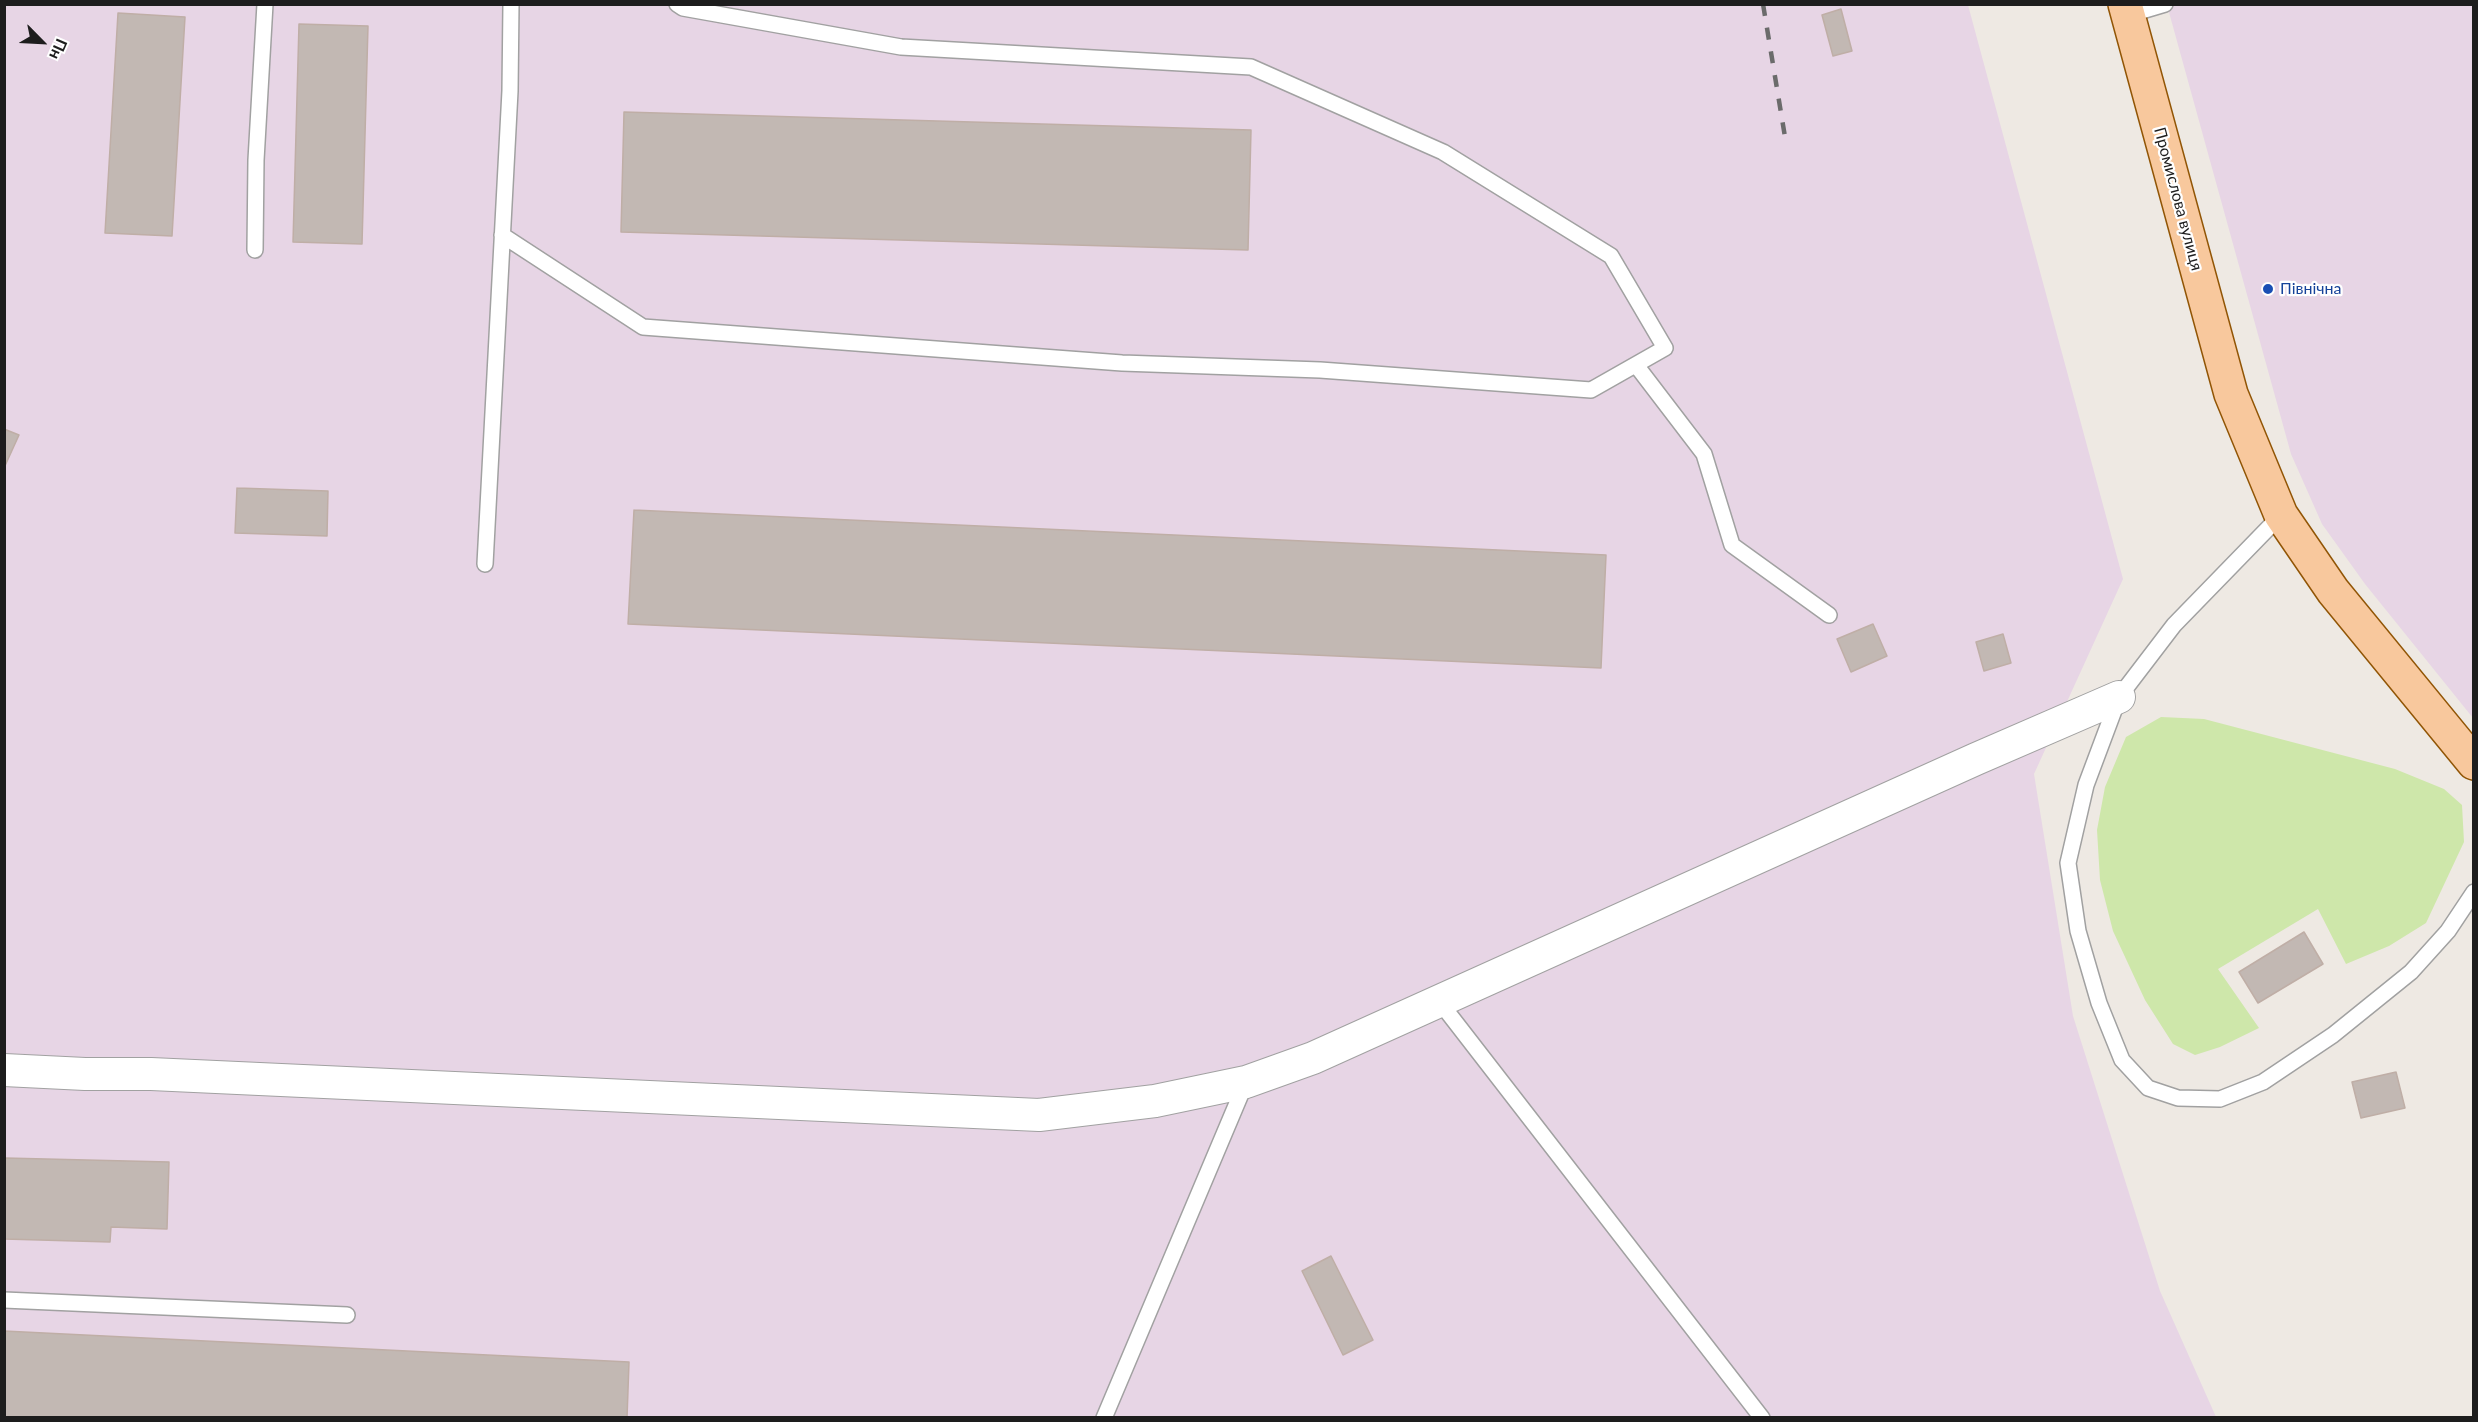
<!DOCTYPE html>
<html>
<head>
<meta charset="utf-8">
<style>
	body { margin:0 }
	#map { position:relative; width:2478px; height:1422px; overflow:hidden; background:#eee9e3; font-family:Lato,sans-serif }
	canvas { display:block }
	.frame { position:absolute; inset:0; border:6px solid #1d1d1d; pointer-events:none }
	.north { position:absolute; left:12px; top:12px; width:60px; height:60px; -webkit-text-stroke:4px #fff; paint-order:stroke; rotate:114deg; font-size:16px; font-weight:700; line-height:24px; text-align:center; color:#1d1d1d }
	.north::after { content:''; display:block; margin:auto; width:21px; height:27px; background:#1d1d1d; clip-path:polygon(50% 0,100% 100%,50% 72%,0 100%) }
</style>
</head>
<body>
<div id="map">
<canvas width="2478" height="1422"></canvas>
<div class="frame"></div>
<div class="north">Пн</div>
</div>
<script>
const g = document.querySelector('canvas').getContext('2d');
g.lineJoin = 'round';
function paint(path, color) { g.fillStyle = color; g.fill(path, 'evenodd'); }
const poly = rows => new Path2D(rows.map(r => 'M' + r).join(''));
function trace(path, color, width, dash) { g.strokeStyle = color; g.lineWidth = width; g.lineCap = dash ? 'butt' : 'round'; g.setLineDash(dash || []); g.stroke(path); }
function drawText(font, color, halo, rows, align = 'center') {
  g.font = font + ' Lato,sans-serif'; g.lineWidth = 4.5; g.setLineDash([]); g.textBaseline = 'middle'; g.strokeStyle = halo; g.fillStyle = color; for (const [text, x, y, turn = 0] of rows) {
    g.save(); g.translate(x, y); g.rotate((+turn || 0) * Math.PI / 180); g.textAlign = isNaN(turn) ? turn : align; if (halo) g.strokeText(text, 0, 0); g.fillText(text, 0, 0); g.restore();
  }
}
const industrial = poly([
	[5,5,1968,5,2123,579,2034,774,2073,1016,2160,1291,2216,1417,5,1418],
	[2167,5,2473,5,2473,718,2365,584,2322,524,2291,454]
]);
const grass = poly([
	[2161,717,2204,719,2395,769,2444,789,2462,805,2464,842,2426,923,2389,946,2346,964,2318,909,2218,969,2259,1028,2220,1047,2195,1055,2173,1044,2145,1000,2113,931,2100,880,2097,830,2105,787,2126,737]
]);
const building = poly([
	[1841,9,1852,51,1833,56,1822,15,1841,9],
	[118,13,185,17,172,236,105,233,118,13],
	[299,24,368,26,362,244,293,242,299,24],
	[624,112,1251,130,1248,250,621,232,624,112],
	[4,429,19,435,4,468,4,429],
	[237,488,328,491,327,536,235,533,237,488],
	[634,510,1606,555,1601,668,628,624,634,510],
	[1873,624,1887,656,1851,672,1837,639,1873,624],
	[2003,634,2011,663,1984,671,1976,642,2003,634],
	[2304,932,2323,964,2258,1003,2239,972,2304,932],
	[2396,1072,2405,1108,2361,1118,2352,1082,2396,1072],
	[5,1158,169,1162,167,1229,111,1227,110,1242,4,1239,5,1158],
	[1331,1256,1373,1340,1343,1355,1302,1271,1331,1256],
	[4,1331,629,1362,627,1418,4,1418,4,1331]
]);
const service = poly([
	[2128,15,2165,4],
	[502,235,643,327,1122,363,1320,370,1591,390,1665,348,1611,256,1443,152,1251,67,901,47,683,8,677,4],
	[255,250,256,160,265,4],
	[1636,365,1704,454,1732,545,1829,615],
	[2281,515,2174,625,2119,697,2086,785,2068,863,2078,931,2099,1003,2122,1060,2148,1088,2178,1098,2220,1099,2263,1082,2333,1035,2411,972,2448,931,2474,892],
	[485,564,510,91,511,4],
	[1439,1001,1762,1418],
	[4,1300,347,1315],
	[1104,1418,1246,1082]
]);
const minor = poly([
	[4,1070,85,1074,151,1074,1039,1115,1155,1101,1246,1082,1313,1058,1976,759,2119,697]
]);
const primary = poly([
	[2125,4,2231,394,2281,515,2333,591,2474,763]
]);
const rail = poly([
	[1763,4,1785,137]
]);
const markers = [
	[2268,289,6,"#1a4fb4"]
];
const streetNames = [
	["Промислова вулиця",2178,199,75]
];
const transitNames = [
	["Північна",2280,289]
];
paint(industrial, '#e7d5e5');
paint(grass, '#cee7aa');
paint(building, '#c2b8b3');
trace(building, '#bfaea6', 1.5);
trace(service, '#a1a1a1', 18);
trace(minor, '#a1a1a1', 34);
trace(primary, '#915505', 36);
trace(service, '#fff', 15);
trace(minor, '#fff', 32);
trace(primary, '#f8c89d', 33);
trace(rail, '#6b6b6b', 4.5, [12, 12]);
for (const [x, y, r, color] of markers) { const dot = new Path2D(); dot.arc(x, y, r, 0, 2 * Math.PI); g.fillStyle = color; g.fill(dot); trace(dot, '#fff', 2); }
drawText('16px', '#1d1d1d', '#fff', streetNames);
drawText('16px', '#164399', '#fff', transitNames, 'left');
</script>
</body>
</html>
